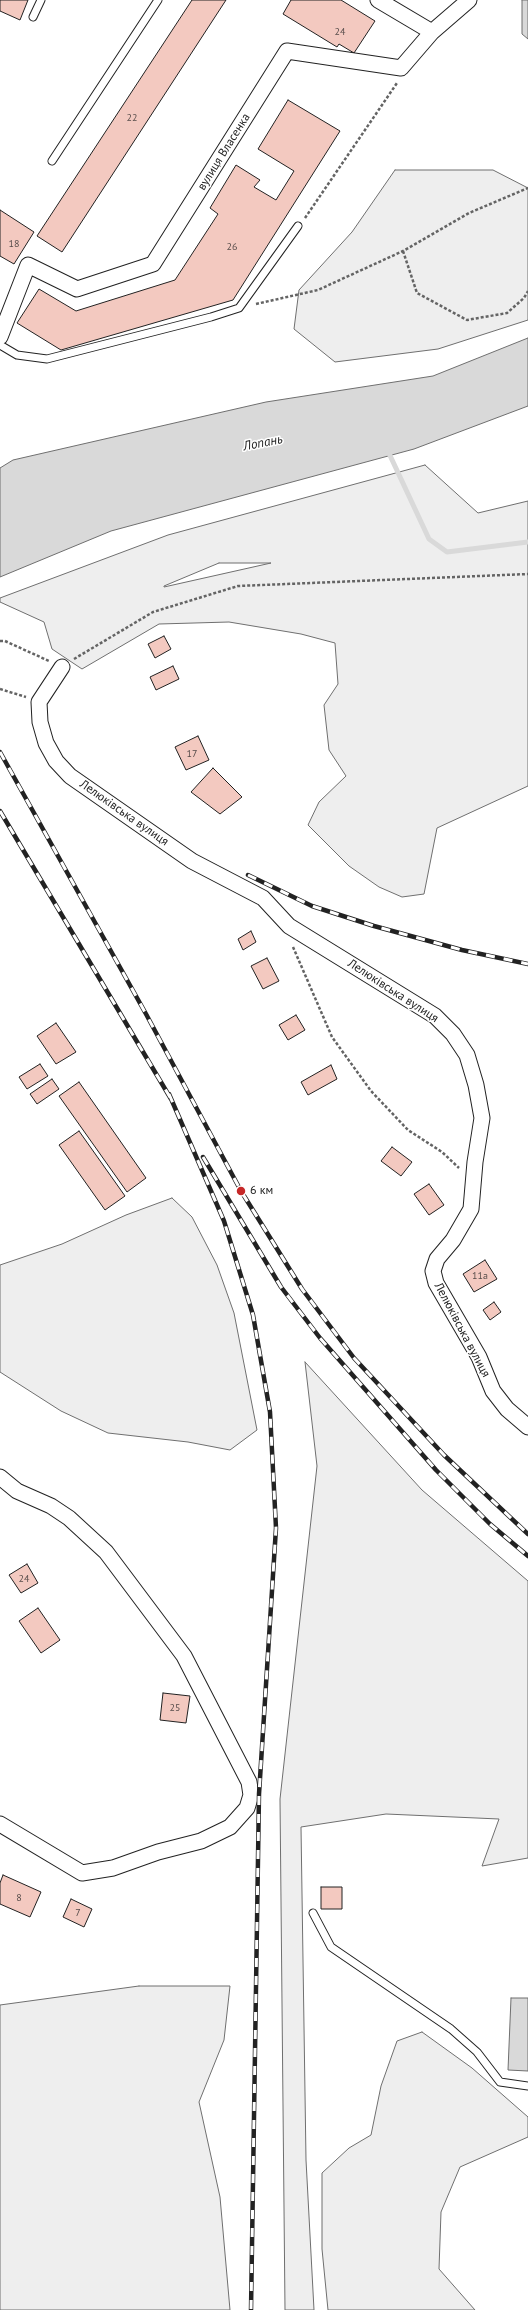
<!DOCTYPE html>
<html>
<head>
<meta charset="utf-8">
<style>
	body { margin:0 }
	canvas { display:block; background:#fff }
</style>
</head>
<body>
<canvas width="528" height="2310"></canvas>
<script>
const g = document.querySelector('canvas').getContext('2d');
g.lineJoin = 'round';
function paint(path, color) { g.fillStyle = color; g.fill(path, 'evenodd'); }
const poly = rows => new Path2D(rows.map(r => 'M' + r).join(''));
function trace(path, color, width, dash) { g.strokeStyle = color; g.lineWidth = width; g.lineCap = dash ? 'butt' : 'round'; g.setLineDash(dash || []); g.stroke(path); }
function drawText(font, color, halo, rows, align = 'center') {
  g.font = font + ' "PT Sans",sans-serif'; g.lineWidth = 3; g.setLineDash([]); g.textBaseline = 'middle'; g.strokeStyle = halo; g.fillStyle = color; for (const [text, x, y, turn = 0] of rows) {
    g.save(); g.translate(x, y); g.rotate((+turn || 0) * Math.PI / 180); g.textAlign = isNaN(turn) ? turn : align; if (halo) g.strokeText(text, 0, 0); g.fillText(text, 0, 0); g.restore();
  }
}
const green = poly([
	[395,170,493,170,528,188,528,320,438,349,335,362,294,329,299,290,352,232,395,170],
	[425,465,478,513,528,501,528,786,437,828,424,894,402,897,379,887,349,866,308,825,319,802,346,776,329,750,324,705,338,684,335,643,301,634,229,622,159,624,82,669,52,649,44,622,0,602,0,598,168,535,425,465],
	[219,563,271,563,164,587,164,586,219,563],
	[172,1198,192,1217,217,1265,234,1313,257,1430,230,1450,188,1442,108,1433,61,1411,0,1372,0,1265,62,1244,126,1215,172,1198],
	[305,1362,422,1490,528,1581,528,1858,482,1866,499,1819,386,1814,301,1827,306,2160,314,2310,285,2310,280,1799,317,1466,305,1362],
	[139,1986,230,1986,224,2040,199,2102,220,2197,230,2310,0,2310,0,2005,139,1986],
	[422,2032,472,2068,528,2117,528,2137,460,2167,441,2212,439,2269,475,2310,328,2310,322,2249,322,2173,349,2148,371,2135,381,2086,397,2041,422,2032]
]);
const water = poly([
	[522,0,528,0,528,39,522,34,522,0],
	[528,338,528,406,414,449,111,531,0,577,0,468,13,460,266,402,433,376,528,338],
	[511,1998,528,1998,528,2071,508,2070,511,1998]
]);
const stream = poly([
	[387,449,429,539,447,552,528,542]
]);
const building = poly([
	[0,0,28,0,20,20,0,11,0,0],
	[192,0,226,0,62,252,37,236,192,0],
	[291,0,341,0,375,21,354,53,339,44,337,47,283,14,291,0],
	[288,100,340,131,233,300,61,350,17,323,39,289,76,311,175,280,218,214,210,208,236,165,260,180,254,187,276,200,294,171,258,149,288,100],
	[0,210,34,232,14,264,0,256,0,210],
	[164,636,171,649,155,658,148,644,164,636],
	[173,666,179,679,156,690,150,677,173,666],
	[198,736,209,760,186,770,175,747,198,736],
	[213,768,242,797,220,814,191,792,213,768],
	[251,931,256,942,243,950,238,939,251,931],
	[267,958,279,981,263,989,251,966,267,958],
	[296,1015,305,1030,288,1040,279,1025,296,1015],
	[56,1023,76,1052,56,1064,37,1036,56,1023],
	[40,1064,48,1076,27,1089,19,1077,40,1064],
	[331,1065,337,1079,308,1095,301,1082,331,1065],
	[52,1079,59,1089,37,1104,30,1094,52,1079],
	[79,1082,146,1178,127,1192,59,1096,79,1082],
	[79,1131,125,1196,105,1210,59,1145,79,1131],
	[392,1147,412,1162,401,1176,381,1161,392,1147],
	[429,1184,444,1205,429,1215,414,1194,429,1184],
	[485,1260,497,1279,474,1292,463,1274,485,1260],
	[494,1302,501,1312,490,1320,483,1310,494,1302],
	[27,1564,38,1583,21,1593,9,1575,27,1564],
	[38,1608,60,1640,41,1653,19,1621,38,1608],
	[163,1693,190,1696,186,1723,160,1720,163,1693],
	[3,1875,41,1892,30,1917,0,1904,0,1883,3,1875],
	[321,1887,342,1887,342,1909,321,1909,321,1887],
	[71,1899,92,1909,84,1927,63,1917,71,1899]
]);
const path = poly([
	[305,218,397,83],
	[403,251,417,293,467,320,507,313,524,298,528,291],
	[256,304,318,290,403,251,469,213,528,188],
	[0,641,5,641,49,661],
	[74,659,153,612,238,586,528,574],
	[0,689,26,697],
	[293,947,332,1037,371,1091,408,1130,442,1152,459,1168]
]);
const service = poly([
	[33,17,41,0],
	[52,161,158,0],
	[0,345,17,355,47,359,211,317,239,308,298,226],
	[313,1913,331,1947,451,2029,477,2052,500,2082,528,2086]
]);
const minor = poly([
	[378,0,432,32],
	[0,337,28,265,77,289,153,264,287,51,401,68,432,32,469,0],
	[62,667,39,702,40,722,46,743,56,761,70,776,192,861,263,898,289,926,435,1016,453,1034,467,1055,476,1085,482,1118,475,1162,471,1209,453,1240,437,1259,433,1271,436,1283,479,1357,493,1391,507,1409,528,1427],
	[0,1477,17,1491,51,1506,69,1518,106,1552,184,1656,249,1782,251,1795,247,1808,230,1827,201,1841,158,1852,113,1868,82,1873,0,1824]
]);
const rail = poly([
	[0,752,146,1014,241,1191,302,1289,354,1358,444,1455,528,1534],
	[0,811,171,1099],
	[248,875,312,906,374,926,462,950,528,964],
	[169,1094,224,1221,253,1315,270,1412,276,1528,259,1794,251,2310],
	[203,1157,281,1287,320,1338,436,1470,490,1524,528,1556]
]);
const markers = [
	[241,1191,5,"#c62828"]
];
const numberNames = [
	["24",340,32],
	["22",132,118],
	["18",14,244],
	["26",232,247],
	["17",192,754],
	["11а",480,1276],
	["24",24,1579],
	["25",175,1708],
	["8",19,1898],
	["7",78,1913]
];
const streetNames = [
	["вулиця Власенка",224,152,-58],
	["Лелюківська вулиця",124,813,35],
	["Лелюківська вулиця",393,991,33],
	["Лелюківська вулиця",462,1330,62]
];
const poiNames = [
	["6 км",250,1191]
];
const waterNames = [
	["Лопань",263,443,-11]
];
paint(green, '#eee');
trace(green, '#6f6f6f', 1);
paint(water, '#d9d9d9');
trace(water, '#6f6f6f', 1);
trace(stream, '#d9d9d9', 5);
paint(building, '#f3c9c0');
trace(building, '#222', 1);
trace(service, '#222', 9);
trace(minor, '#222', 17);
trace(path, '#646464', 2.5, [3, 2]);
trace(service, '#fff', 7);
trace(minor, '#fff', 15);
trace(rail, '#222', 4.5);
trace(rail, '#fff', 3, [9]);
for (const [x, y, r, color] of markers) { const dot = new Path2D(); dot.arc(x, y, r, 0, 2 * Math.PI); g.fillStyle = color; g.fill(dot); trace(dot, '#fff', 1.5); }
drawText('10px', '#564c4a', null, numberNames);
drawText('12px', '#222', '#fff', streetNames);
drawText('12px', '#222', '#fff', poiNames, 'left');
drawText('italic 13px', '#222', '#fff', waterNames);
</script>
</body>
</html>
